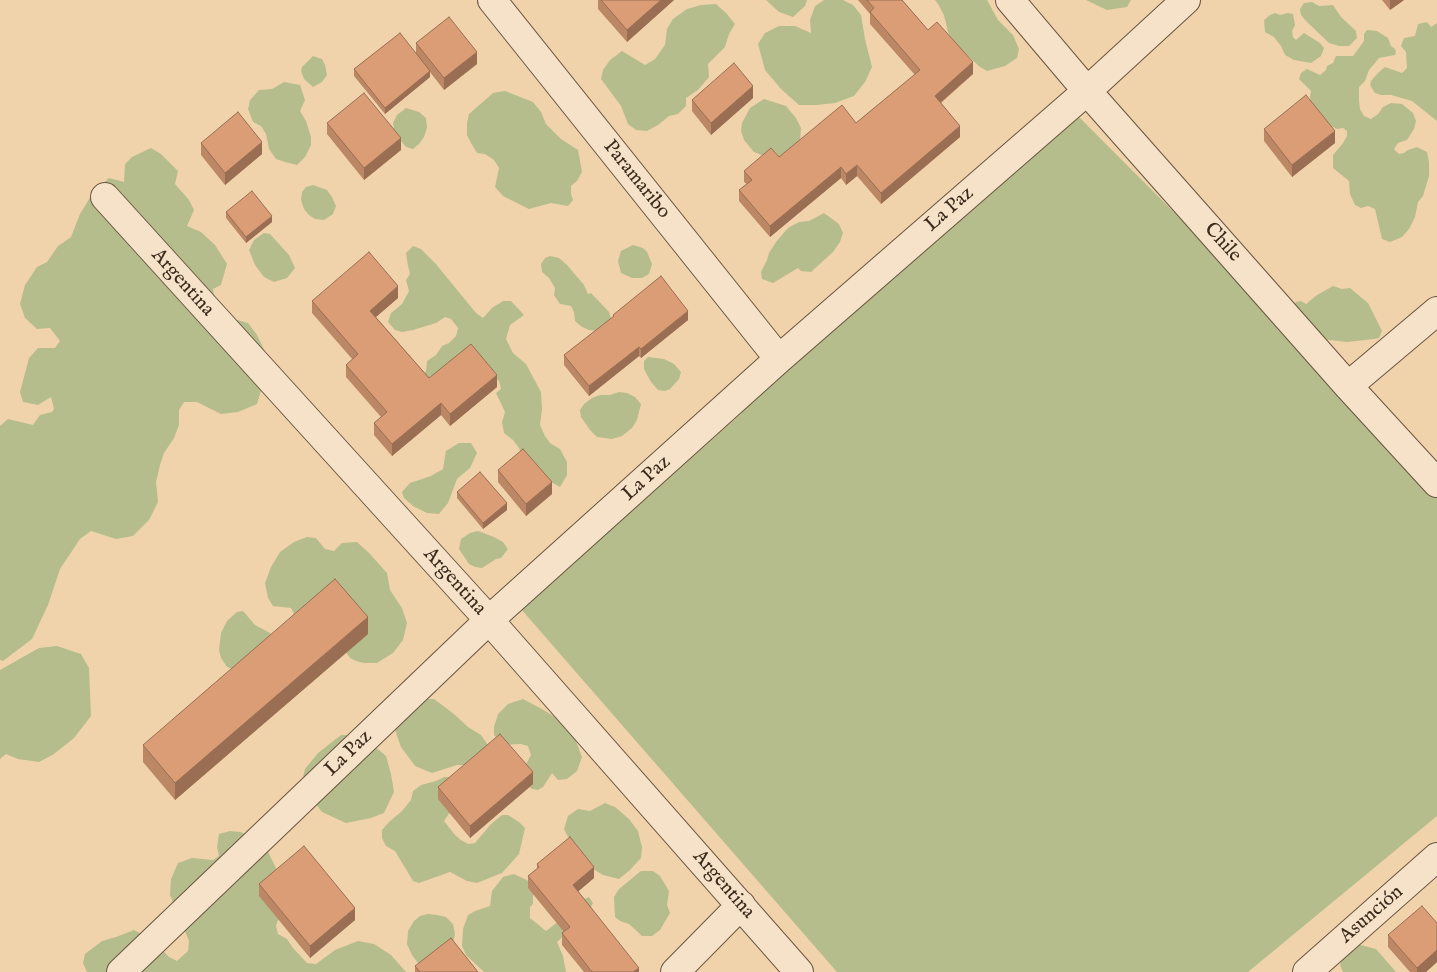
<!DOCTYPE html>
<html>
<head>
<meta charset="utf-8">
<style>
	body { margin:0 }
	canvas { display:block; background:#f0d3ab }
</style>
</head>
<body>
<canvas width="1437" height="972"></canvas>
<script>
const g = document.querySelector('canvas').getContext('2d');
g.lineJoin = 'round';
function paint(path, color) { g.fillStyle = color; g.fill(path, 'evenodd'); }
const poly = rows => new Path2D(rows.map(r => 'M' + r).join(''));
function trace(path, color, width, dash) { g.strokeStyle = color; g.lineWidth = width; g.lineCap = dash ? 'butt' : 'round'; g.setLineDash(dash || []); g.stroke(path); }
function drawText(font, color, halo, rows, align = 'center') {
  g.font = font + ' "IM FELL English",serif'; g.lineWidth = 4.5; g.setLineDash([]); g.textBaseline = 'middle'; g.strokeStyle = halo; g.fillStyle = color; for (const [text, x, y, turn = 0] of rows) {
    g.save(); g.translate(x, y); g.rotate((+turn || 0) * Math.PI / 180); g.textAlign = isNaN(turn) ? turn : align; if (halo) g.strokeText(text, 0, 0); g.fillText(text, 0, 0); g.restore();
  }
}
const green = poly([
	[766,0,807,0,805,6,793,17,779,12],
	[824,0,843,0,853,5,861,15,865,39,872,67,865,82,854,96,835,103,817,105,799,105,781,89,765,70,758,44,765,33,779,26,795,26,811,33,810,20,815,6],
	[935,0,987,0,998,20,1013,35,1019,49,1017,58,1005,66,987,71,980,67,952,41,948,32,944,15,938,4],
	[1086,0,1131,0,1127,7,1107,10],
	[1312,2,1319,6,1333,5,1341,17,1356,31,1357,38,1349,46,1339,46,1329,43,1306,21,1301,15,1300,9,1304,3],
	[716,4,727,14,735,24,729,34,725,47,708,64,709,77,698,90,686,98,686,106,678,114,669,116,658,125,647,131,636,130,628,124,621,106,601,79,603,70,610,60,622,51,645,65,655,59,665,45,667,29,673,19,687,9,701,5],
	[1275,13,1280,15,1288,13,1293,14,1295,25,1292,31,1293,37,1296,40,1304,33,1320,43,1324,48,1321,56,1311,63,1294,60,1285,55,1281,46,1274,37,1265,32,1264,20,1270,15],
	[1427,22,1431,27,1437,23,1437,121,1412,101,1391,95,1381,95,1375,93,1370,85,1371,81,1378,73,1385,67,1402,73,1407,68,1406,52,1401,46,1404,38,1415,36,1418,24],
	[1367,30,1377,31,1388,38,1391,46,1395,49,1396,52,1395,55,1379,58,1369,70,1365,81,1359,87,1359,100,1360,109,1364,116,1371,119,1378,114,1383,107,1391,103,1402,104,1413,113,1416,121,1414,129,1407,140,1398,143,1394,149,1399,154,1404,153,1408,150,1417,147,1427,152,1429,162,1429,176,1423,196,1418,202,1415,217,1409,229,1402,237,1390,242,1382,239,1375,209,1368,206,1361,208,1355,205,1350,194,1349,181,1333,168,1333,155,1343,143,1347,136,1347,131,1343,128,1337,129,1325,123,1311,106,1310,97,1311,91,1299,79,1301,73,1307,69,1320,75,1326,70,1327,66,1333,63,1336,56,1353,56,1364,41,1364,34],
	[313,56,322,59,325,65,327,75,322,82,313,87,304,79,301,71,302,67],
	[284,82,300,85,305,100,300,111,306,121,311,137,311,145,305,157,297,165,285,162,276,159,269,149,266,134,261,126,253,122,248,109,250,100,259,90,272,89],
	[505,91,533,102,541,112,546,124,561,139,578,150,582,172,577,181,571,186,571,194,573,200,568,206,551,203,529,209,503,196,495,187,499,168,494,160,485,154,477,153,471,143,467,135,467,123,469,114,493,93],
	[764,99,786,106,796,118,801,128,800,142,808,160,764,156,754,152,744,140,741,131,742,123,750,108],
	[406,108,419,112,426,118,427,128,424,137,419,144,413,149,406,147,395,134,393,123,397,115],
	[1076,114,1437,476,1437,816,1248,972,837,972,521,609,741,414,742,410,777,381,782,368,810,325,832,332],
	[151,148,161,154,178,171,175,184,189,200,194,210,187,226,201,232,215,245,227,264,221,285,213,289,217,311,227,317,248,323,257,335,267,356,263,384,257,404,238,412,221,414,197,402,184,402,179,410,179,425,174,438,164,453,160,465,156,482,158,502,149,520,133,536,116,539,91,531,80,539,60,569,48,605,32,639,3,661,0,660,0,426,8,419,33,425,40,415,52,412,54,409,51,397,38,405,23,402,20,392,29,358,38,348,55,348,60,341,50,328,37,329,25,318,20,304,25,285,37,267,47,262,58,246,71,237,80,214,94,191,109,178,124,182,125,164,132,157],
	[313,185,327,190,332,197,336,206,333,214,324,220,315,219,309,215,304,209,301,200,302,192,306,187],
	[824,213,839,224,843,233,840,242,833,252,811,272,801,271,798,268,773,283,762,279,761,272,767,260,769,253,776,242,788,228,799,222,809,221],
	[264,233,270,234,289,255,295,268,287,278,274,282,264,277,255,265,249,250,254,240],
	[633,245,643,248,647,252,652,264,649,274,642,278,632,278,621,273,618,261,621,251],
	[413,246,421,249,435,263,476,313,483,318,492,308,503,301,511,301,524,315,510,325,506,339,513,353,526,364,541,392,542,409,540,425,545,436,550,443,560,449,567,462,567,475,560,487,551,482,522,457,519,448,513,440,504,433,502,422,505,412,496,393,501,389,499,381,492,374,437,376,415,384,426,371,427,361,436,355,442,346,449,343,456,336,458,328,451,319,445,317,436,323,413,330,402,332,395,330,388,322,391,313,402,304,409,291,406,280,410,274,408,266,406,253],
	[550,256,559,258,567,265,584,285,588,294,591,293,609,312,614,329,597,331,589,330,582,327,575,321,574,312,571,306,560,304,554,295,555,288,549,278,542,272,541,264,545,258],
	[1333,286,1342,289,1350,288,1368,303,1382,331,1379,338,1374,339,1347,342,1321,339,1292,307,1296,302,1301,301,1306,304,1317,295],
	[648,357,664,359,674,364,681,372,679,379,670,389,665,391,658,390,651,382,644,369,644,361],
	[619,392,627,393,635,397,641,404,637,420,632,428,622,436,612,439,597,437,590,430,581,417,580,410,584,404,592,398,600,395,610,395],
	[459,443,471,443,477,453,470,468,457,479,448,503,439,514,427,513,413,506,404,498,402,492,410,483,431,476,443,469,446,451],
	[478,531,494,537,503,542,508,549,501,558,496,559,482,568,475,567,469,564,459,549,461,539,470,533],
	[307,537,316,538,325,549,334,551,342,543,357,542,369,553,387,573,390,590,402,608,407,623,403,640,393,653,377,663,364,663,356,661,350,658,346,652,296,618,291,608,273,606,268,598,265,583,271,567,280,552,294,542],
	[243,611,255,625,270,633,276,638,233,669,227,667,221,658,219,650,221,633,227,621,237,612],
	[57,646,81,654,89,668,91,716,74,738,54,754,39,762,18,759,6,754,0,759,0,670,39,648],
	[420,699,434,699,454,714,468,727,481,735,490,748,470,765,457,765,432,773,415,766,401,747,394,727],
	[523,699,542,709,558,719,574,736,582,757,577,771,567,779,558,780,552,773,543,787,538,790,532,789,524,783,524,768,531,755,528,746,521,744,503,745,494,735,494,727,498,714,508,704],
	[341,735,358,735,372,744,386,756,391,774,394,792,384,813,371,818,346,823,322,812,301,785,305,769,318,753],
	[444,777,458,777,455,805,444,821,455,835,461,840,468,844,475,843,491,824,502,815,508,815,519,822,525,828,519,854,502,873,477,883,467,881,450,872,419,883,413,881,395,851,386,846,382,838,382,830,389,822,402,811,411,800,413,791,421,785,436,781],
	[605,803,615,807,629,819,638,831,642,847,641,858,630,870,619,879,603,875,593,869,569,839,564,829,568,816,578,809,590,811],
	[230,831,241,832,266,848,277,870,287,913,278,920,276,926,278,934,287,939,293,948,307,963,316,964,335,950,358,941,374,944,391,955,406,972,87,972,83,963,85,954,102,941,116,937,134,930,153,940,169,957,177,961,188,951,189,941,170,895,171,879,178,863,192,858,213,860,219,856,217,847,219,834],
	[641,871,653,871,660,876,669,891,667,905,670,913,660,930,652,936,642,936,629,924,620,921,615,917,614,897,619,889],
	[514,874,527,880,533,887,533,904,530,907,530,918,546,931,559,921,574,903,589,897,593,903,587,916,572,928,557,942,563,956,566,972,484,972,466,955,462,946,463,929,468,915,475,911,490,906,492,891,503,877],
	[428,914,437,915,446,917,453,924,455,934,453,944,424,965,418,963,412,955,407,944,408,931,414,921,420,916],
	[1357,944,1376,949,1396,972,1343,972,1340,965,1345,951]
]);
const minor = poly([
	[492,0,779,359],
	[1010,0,1087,91,1348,386,1437,483],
	[105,197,489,620,799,972],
	[1348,386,1437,311],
	[121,972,489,620,779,359,1087,91,1186,0],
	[675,972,741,905],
	[1307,972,1437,857]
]);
const wall = poly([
	[598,0,674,0,627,42,598,9],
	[858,0,902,0,928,30,973,74,941,103,960,137,881,204,857,176,846,185,841,178,770,237,739,201,739,190,747,184,744,182,744,171,779,157,856,123,915,75,870,24,870,14],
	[1382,0,1404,0,1390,10],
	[416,43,477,64,444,90,430,72,430,77,385,114,354,76,354,69,416,54],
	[753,98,711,135,692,111,692,100],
	[327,123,401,150,364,180,327,134],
	[1264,129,1335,143,1292,177,1264,141],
	[201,143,262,154,225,185,201,155],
	[226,212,272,222,246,243,226,218],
	[398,298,376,317,429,378,497,387,450,426,441,415,392,456,374,435,374,423,381,417,346,377,346,365,353,360,312,313,312,301],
	[613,315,688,320,641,358,639,356,589,396,564,365,564,355,613,317],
	[498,470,552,494,526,516,498,482],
	[457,492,507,510,483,529,457,498],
	[368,634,175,800,143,762,143,745],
	[533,784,470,838,438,799,438,787],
	[537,864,594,878,578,891,639,972,584,972,562,945,562,933,564,932,528,888,528,876,537,869],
	[259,884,355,920,310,958,259,896],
	[1437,923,1437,962,1426,972,1410,972,1388,947,1388,935],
	[415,966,478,972,415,972]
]);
const shadedWall = poly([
	[661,0,674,0,627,42,627,30],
	[1390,0,1404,0,1390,10],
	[477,52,477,64,444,90,444,78],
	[973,62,973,74,935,107,935,96],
	[430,71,430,77,385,114,385,108],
	[753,86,753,98,711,135,711,123],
	[960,126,960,137,881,204,881,193],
	[1335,131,1335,143,1292,177,1292,165],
	[401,138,401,150,364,180,364,168],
	[262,142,262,154,225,185,225,173],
	[857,165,857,176,846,185,846,174],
	[841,167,841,178,770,237,770,226],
	[272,216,272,222,246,243,246,237],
	[398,286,398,298,370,322,370,311],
	[688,311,688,320,641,358,641,349],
	[639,347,639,356,589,396,589,386],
	[497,375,497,387,450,426,450,414],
	[441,403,441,415,392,456,392,444],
	[552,482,552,494,526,516,526,504],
	[507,503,507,510,483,529,483,523],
	[368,617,368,634,175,800,175,783],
	[533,772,533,784,470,838,470,826],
	[594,867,594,878,573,896,573,885],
	[355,908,355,920,310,958,310,946],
	[1437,950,1437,962,1426,972,1417,972,1417,968],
	[639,968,639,972,633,972]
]);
const building = poly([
	[601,0,661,0,627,30,601,0],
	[867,0,902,0,928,30,937,22,973,62,935,96,960,126,881,193,857,165,846,174,841,167,770,226,739,190,752,180,744,171,771,148,779,157,842,105,856,123,920,70,870,12,874,8,867,0],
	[449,17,477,52,444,78,416,43,449,17],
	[400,33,430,71,385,108,354,69,400,33],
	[734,63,753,86,711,123,692,100,734,63],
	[364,93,401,138,364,168,327,123,364,93],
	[1306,95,1335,131,1292,165,1264,129,1306,95],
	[238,112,262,142,225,173,201,143,238,112],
	[252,191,272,216,246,237,226,212,252,191],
	[369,252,398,286,370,311,429,378,471,344,497,375,450,414,441,403,392,444,374,423,387,412,346,365,358,354,312,301,369,252],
	[661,276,688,311,641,349,639,347,589,386,564,355,614,316,613,315,661,276],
	[523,449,552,482,526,504,498,470,523,449],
	[480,472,507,503,483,523,457,492,480,472],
	[335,579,368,617,175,783,143,745,335,579],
	[500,734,533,772,470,826,438,787,500,734],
	[570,837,594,867,573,885,639,968,633,972,592,972,562,933,570,927,528,876,539,867,537,864,570,837],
	[304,846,355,908,310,946,259,884,304,846],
	[1422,906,1437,923,1437,950,1417,968,1388,935,1422,906],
	[451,938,478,972,420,972,415,966,451,938]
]);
const streetNames = [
	["Paramaribo",636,180,51],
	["La Paz",950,210,-41],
	["Chile",1222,243,48],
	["Argentina",182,283,48],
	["La Paz",647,479,-42],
	["Argentina",454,582,48],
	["La Paz",349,754,-44],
	["Argentina",723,885,49],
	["Asunción",1372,915,-41]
];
paint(green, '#b6bd8c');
trace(minor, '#695540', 30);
trace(minor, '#f5e2c8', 28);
paint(wall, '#bb8765');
paint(shadedWall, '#996e53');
paint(building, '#da9d76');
trace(building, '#996e53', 1);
drawText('20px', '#3c2b1c', '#f5e2c8', streetNames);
</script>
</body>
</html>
